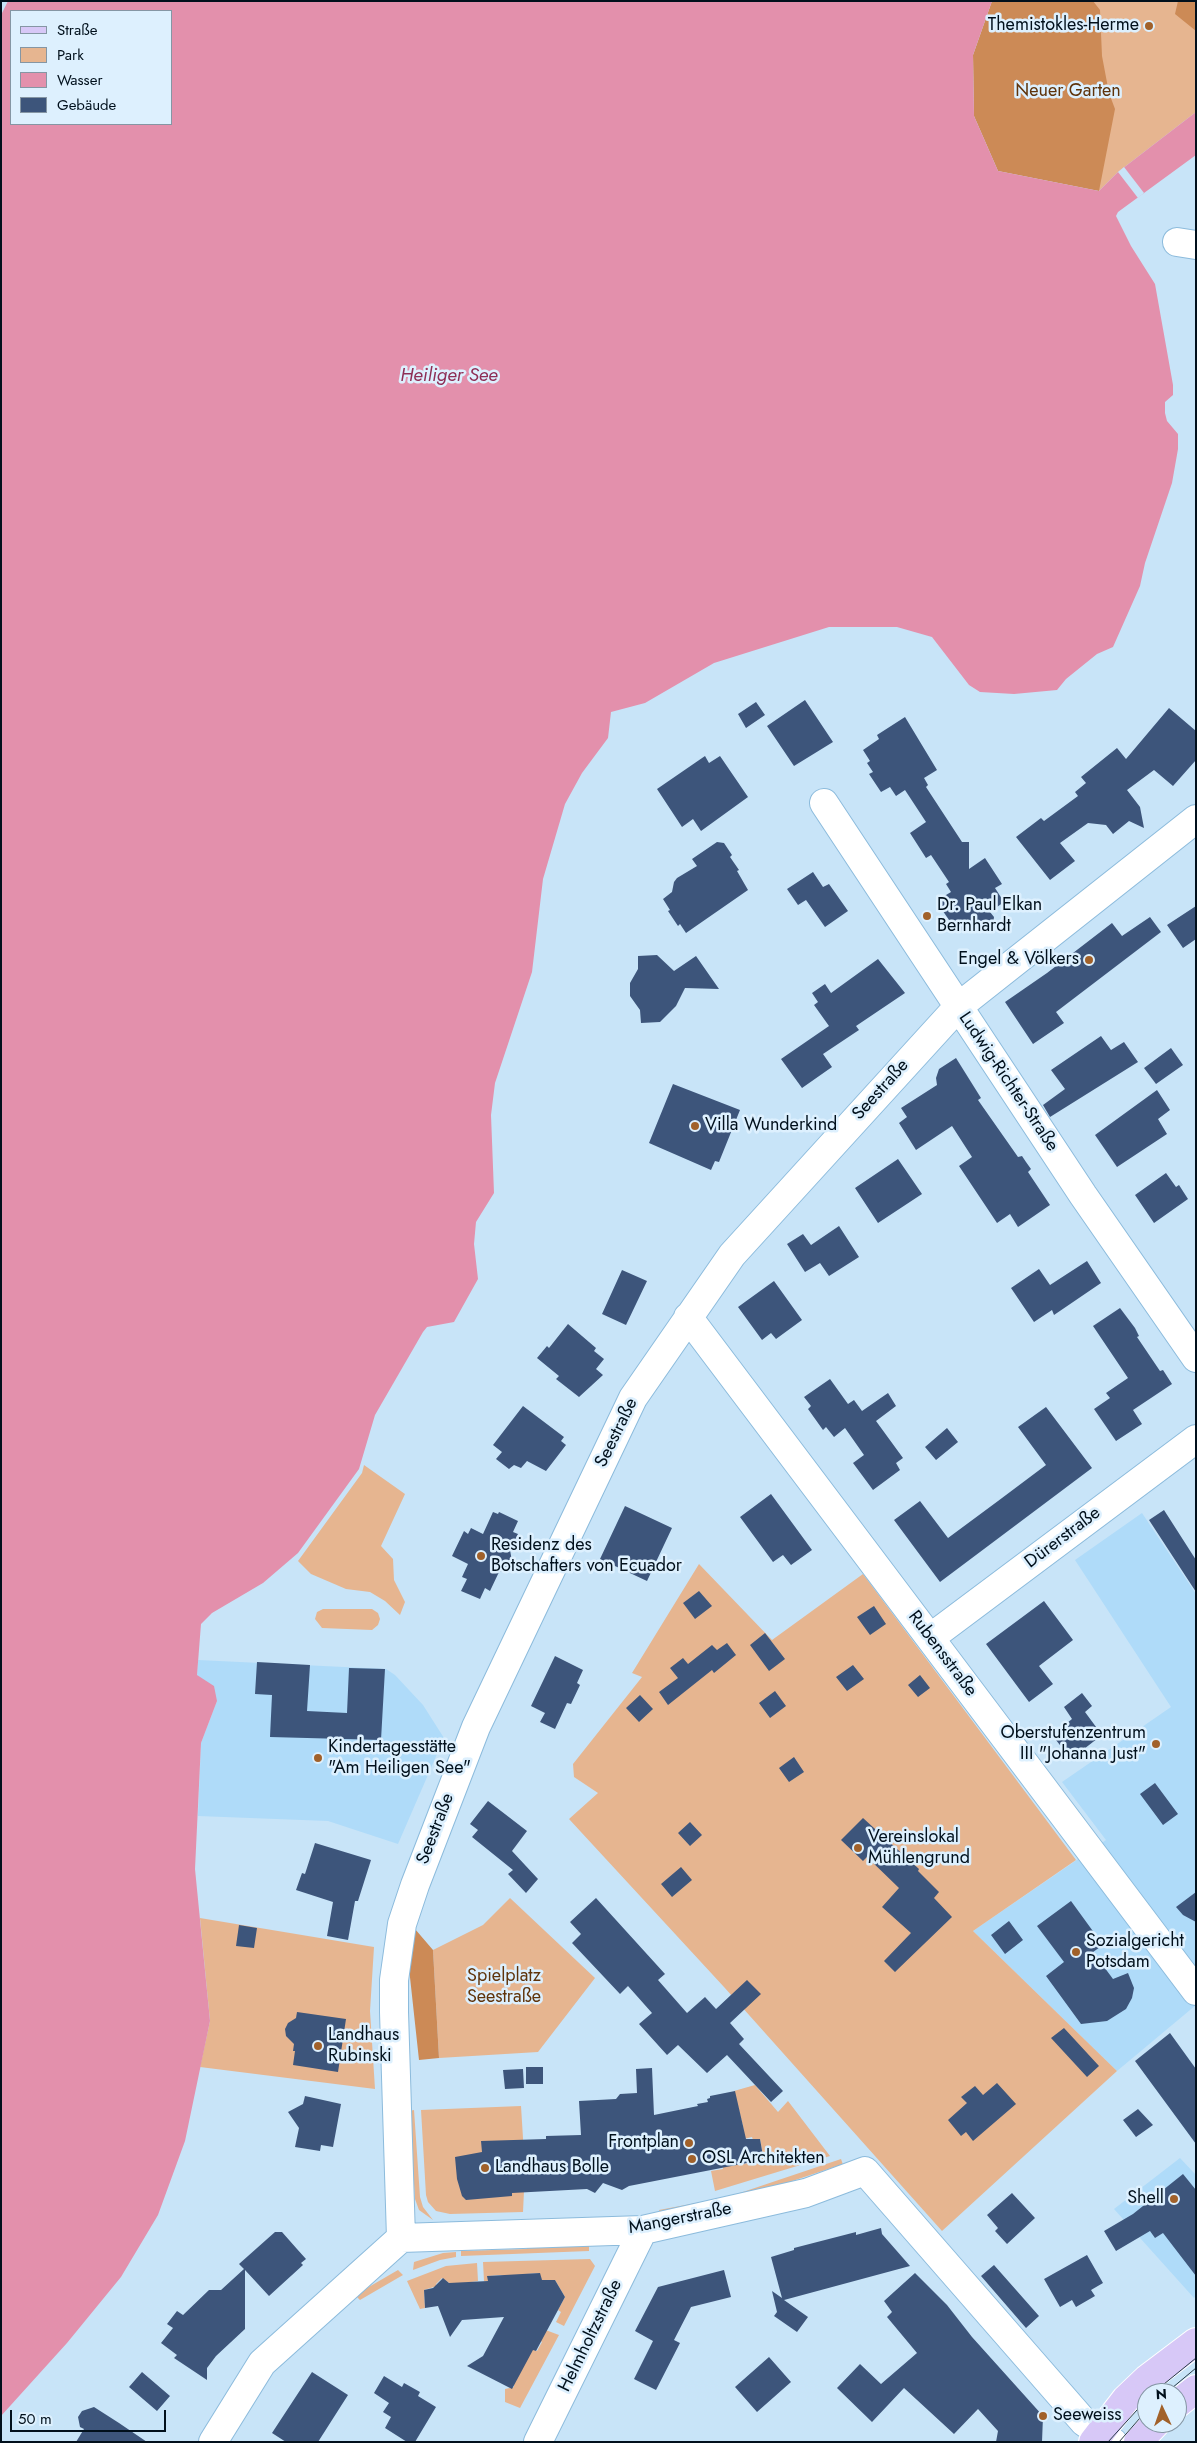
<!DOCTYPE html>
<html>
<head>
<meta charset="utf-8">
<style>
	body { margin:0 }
	#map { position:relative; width:1197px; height:2443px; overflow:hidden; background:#c8e4f8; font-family:Jost,sans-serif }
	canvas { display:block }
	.frame { position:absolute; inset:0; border:2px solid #01101c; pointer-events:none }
	.legend { position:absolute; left:10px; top:10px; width:162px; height:115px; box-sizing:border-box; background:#ddf0fe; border:1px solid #8596a4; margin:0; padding:6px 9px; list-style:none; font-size:15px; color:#01101c }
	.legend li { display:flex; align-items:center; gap:10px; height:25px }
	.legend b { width:25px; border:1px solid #8596a4 }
	.north { position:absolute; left:1137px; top:2383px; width:50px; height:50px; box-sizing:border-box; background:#ddf0fe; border:1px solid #8596a4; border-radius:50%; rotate:357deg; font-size:14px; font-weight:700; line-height:20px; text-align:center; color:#01101c }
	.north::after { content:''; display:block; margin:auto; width:18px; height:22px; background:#a1612a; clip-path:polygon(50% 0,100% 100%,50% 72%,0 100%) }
	.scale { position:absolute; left:10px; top:2410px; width:156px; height:22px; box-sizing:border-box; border:2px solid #01101c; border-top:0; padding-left:6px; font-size:15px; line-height:18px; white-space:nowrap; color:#01101c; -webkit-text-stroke:4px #ddf0fe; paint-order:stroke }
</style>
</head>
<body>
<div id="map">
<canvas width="1197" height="2443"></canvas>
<div class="frame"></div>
<ul class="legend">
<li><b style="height:6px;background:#d7c8f7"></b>Straße</li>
<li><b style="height:14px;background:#e6b590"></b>Park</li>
<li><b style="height:14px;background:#e390ac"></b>Wasser</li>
<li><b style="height:14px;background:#3d557b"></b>Gebäude</li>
</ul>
<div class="north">N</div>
<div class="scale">50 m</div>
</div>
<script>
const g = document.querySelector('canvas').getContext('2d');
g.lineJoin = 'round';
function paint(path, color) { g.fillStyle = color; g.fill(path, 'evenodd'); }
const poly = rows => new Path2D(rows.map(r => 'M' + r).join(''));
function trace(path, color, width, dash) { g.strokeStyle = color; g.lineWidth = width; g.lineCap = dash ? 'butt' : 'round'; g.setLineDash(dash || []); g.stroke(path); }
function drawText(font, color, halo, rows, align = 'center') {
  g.font = font + ' Jost,sans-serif'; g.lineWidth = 5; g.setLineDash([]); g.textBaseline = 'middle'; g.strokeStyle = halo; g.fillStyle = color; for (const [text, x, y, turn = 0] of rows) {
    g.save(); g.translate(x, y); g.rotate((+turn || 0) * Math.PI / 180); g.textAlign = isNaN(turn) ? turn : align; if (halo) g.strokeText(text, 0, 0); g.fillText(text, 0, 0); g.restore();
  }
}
const built = poly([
	[1142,1513,1196,1594,1196,2005,1117,2071,973,1931,1106,1840,1062,1782,1171,1707,1075,1560],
	[198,1660,386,1669,395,1675,423,1705,444,1738,398,1844,328,1821,198,1816,201,1743,217,1701,197,1675],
	[1180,2158,1196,2175,1196,2296,1194,2298,1114,2209]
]);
const green = poly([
	[992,1,1196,1,1196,112,1118,172,1099,191],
	[364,1465,405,1494,381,1546,393,1559,394,1580,405,1602,400,1615,385,1601,370,1592,346,1589,311,1574,298,1561,362,1473],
	[699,1564,772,1640,863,1574,1076,1860,973,1931,1117,2071,942,2231,724,1987,569,1819,598,1793,574,1777,573,1764,642,1677,632,1673],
	[323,1609,372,1609,378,1613,380,1619,378,1625,372,1630,322,1628,315,1619,317,1612],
	[510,1898,595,1978,538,2052,439,2058,433,1950,483,1925],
	[200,1918,374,1947,370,2011,375,2089,200,2067,210,2021],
	[755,2085,778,2112,788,2101,830,2156,715,2191,711,2171,723,2169,723,2164,738,2160,739,2165,757,2161,757,2157,763,2156,760,2139,753,2140,752,2137,744,2139,743,2126,734,2091],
	[521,2106,525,2170,523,2212,450,2214,436,2211,428,2202,426,2195,421,2110],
	[414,2110,420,2197,423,2207,433,2220,419,2210,415,2199,409,2111],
	[841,2159,846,2173,837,2166,730,2202,660,2215,659,2210,728,2197],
	[561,2241,571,2241,572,2246,589,2246,589,2251,461,2256,461,2251,527,2249,527,2242,535,2242,536,2248,561,2247],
	[456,2252,456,2257,440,2260,413,2270,414,2262,443,2253],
	[590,2259,595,2266,564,2326,556,2322,561,2312,558,2310,565,2297,555,2280,542,2282,539,2273,527,2274,527,2280,500,2275,488,2276,488,2281,484,2281,483,2262],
	[477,2263,478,2281,452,2285,442,2278,436,2284,437,2286,424,2290,425,2308,420,2309,407,2281,446,2266],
	[398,2270,403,2275,360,2300,355,2295],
	[543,2329,559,2335,520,2408,505,2402,505,2389,514,2387,514,2383,531,2349,537,2351,542,2342,536,2338]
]);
const forest = poly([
	[992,1,1093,1,1100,10,1102,56,1109,93,1115,109,1099,191,998,171,974,116,973,55],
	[1178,1,1196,1,1196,31,1175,14],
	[415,1929,433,1950,439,2058,419,2060,409,1968]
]);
const water = poly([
	[8,1,992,1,973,55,974,116,998,171,1099,191,1118,172,1196,112,1196,155,1118,212,1116,216,1131,246,1155,284,1173,385,1173,395,1165,402,1165,413,1167,421,1178,434,1178,449,1172,483,1145,563,1140,586,1113,647,1097,654,1066,679,1057,690,1014,694,980,692,969,685,932,637,897,627,829,627,714,663,645,703,611,712,608,738,582,773,565,804,543,879,532,972,495,1083,491,1115,494,1193,476,1222,474,1244,478,1279,454,1322,427,1327,423,1332,375,1415,359,1469,298,1553,263,1583,212,1613,201,1624,197,1675,214,1686,217,1701,201,1743,195,1869,210,2021,185,2141,158,2215,121,2277,67,2343,1,2416,1,15],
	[11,11,171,11,171,124,11,124]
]);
const pier = poly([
	[1124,167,1144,193,1138,198,1118,172]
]);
const building = poly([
	[805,700,833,742,794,766,767,726],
	[756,702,765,715,746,728,738,714],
	[1169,708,1196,731,1196,760,1173,786,1154,770,1127,790,1140,807,1144,828,1129,821,1113,834,1106,825,1088,823,1060,843,1075,861,1050,880,1016,837,1041,818,1044,821,1078,796,1075,792,1086,783,1081,777,1117,748,1126,759],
	[905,717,937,770,924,778,928,785,926,787,962,842,969,842,969,869,985,858,1002,884,995,888,1004,902,990,912,994,917,993,924,983,931,975,929,972,924,958,933,936,901,951,892,946,884,949,882,931,855,926,858,910,833,926,822,905,790,896,796,890,787,881,792,869,774,873,772,867,763,870,761,863,750,879,739,877,735],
	[705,756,709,763,720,756,748,797,701,831,693,819,682,827,657,789],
	[717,842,724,843,732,855,730,857,739,870,737,871,748,890,686,933,680,924,678,926,668,911,670,910,663,899,672,892,674,882,677,878,697,866,692,859],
	[813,872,823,887,829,884,848,911,825,927,806,900,798,905,787,889],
	[1196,906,1196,939,1183,948,1167,925],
	[1150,917,1161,932,1056,1012,1064,1023,1033,1044,1005,1002,1047,973,1112,923,1122,936],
	[657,955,674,971,696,956,719,989,685,988,676,1006,660,1022,641,1023,640,1010,630,996,630,983,638,969,638,956],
	[878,959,905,993,856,1026,859,1030,823,1054,832,1067,802,1088,781,1059,829,1026,814,1005,818,1002,812,993,825,984,831,993],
	[1101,1036,1111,1050,1124,1042,1138,1062,1050,1117,1043,1105,1065,1089,1051,1070],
	[1171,1048,1183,1065,1156,1084,1144,1068],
	[956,1058,981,1098,978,1100,1018,1157,1022,1156,1026,1162,1031,1169,1028,1172,1050,1205,1018,1227,1010,1214,997,1223,959,1166,972,1157,952,1126,916,1150,899,1123,907,1117,901,1108,937,1085,936,1078,939,1069],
	[673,1084,740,1110,719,1162,715,1161,711,1170,649,1143],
	[1157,1090,1170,1110,1158,1119,1167,1134,1117,1167,1095,1135],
	[898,1159,922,1194,878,1223,855,1188],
	[1166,1173,1176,1187,1179,1185,1188,1199,1154,1223,1135,1195],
	[839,1226,859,1257,829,1276,820,1263,805,1272,787,1244,803,1234,811,1245],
	[1087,1261,1101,1283,1054,1315,1052,1310,1034,1322,1011,1288,1039,1269,1050,1285],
	[622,1270,647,1281,626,1325,602,1314],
	[774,1281,802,1320,776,1339,771,1333,762,1340,738,1307],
	[1120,1308,1135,1328,1139,1336,1137,1337,1160,1371,1163,1370,1172,1384,1133,1410,1142,1424,1116,1441,1094,1409,1110,1398,1106,1393,1128,1378,1093,1326],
	[568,1324,596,1348,594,1351,604,1359,596,1369,603,1375,579,1397,556,1379,559,1376,537,1358,547,1346,549,1348],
	[830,1379,848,1404,854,1400,862,1411,888,1393,896,1406,876,1421,903,1458,896,1463,900,1470,873,1490,853,1463,864,1455,845,1428,834,1437,826,1427,823,1430,808,1409,811,1406,804,1397],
	[523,1406,564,1437,561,1441,566,1445,546,1471,527,1461,521,1468,514,1465,509,1469,496,1459,502,1452,493,1445],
	[1046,1407,1092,1468,940,1582,894,1520,920,1501,948,1538,998,1501,1046,1465,1018,1427],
	[947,1428,958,1442,936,1460,925,1447],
	[771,1494,812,1550,791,1565,783,1555,773,1562,740,1517],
	[625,1506,672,1528,647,1581,600,1559],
	[1164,1510,1196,1560,1196,1592,1149,1520],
	[493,1512,498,1514,499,1512,518,1521,513,1532,518,1534,510,1550,512,1561,508,1570,499,1572,490,1591,485,1588,480,1599,461,1591,467,1579,462,1577,468,1564,452,1556,464,1531,468,1534,471,1528,483,1534],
	[699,1591,712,1606,695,1619,683,1603],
	[1044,1601,1073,1640,1039,1666,1053,1684,1029,1702,986,1644],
	[874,1606,886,1624,870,1635,857,1617],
	[765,1633,785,1659,769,1671,750,1645],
	[727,1643,736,1655,714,1673,712,1670,668,1705,659,1692,678,1678,670,1668,683,1658,688,1664,712,1645,717,1650],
	[555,1656,583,1670,577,1683,580,1685,571,1704,567,1703,555,1729,540,1722,545,1713,531,1706],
	[257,1662,310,1665,307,1711,347,1713,349,1668,385,1669,381,1740,270,1737,272,1695,255,1694],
	[853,1665,864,1679,847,1691,836,1677],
	[920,1675,930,1688,918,1697,908,1685],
	[775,1691,786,1706,770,1718,759,1703],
	[1082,1693,1092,1706,1085,1712,1102,1735,1071,1759,1052,1735,1072,1719,1064,1707],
	[640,1695,653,1709,639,1722,626,1708],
	[794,1757,804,1772,789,1782,779,1768],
	[1155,1783,1178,1814,1163,1825,1140,1794],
	[488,1801,527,1831,512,1851,538,1879,526,1893,508,1874,513,1870,472,1837,478,1830,470,1824],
	[863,1818,919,1869,918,1871,939,1892,934,1898,952,1917,895,1972,884,1961,911,1933,882,1907,899,1888,867,1857,863,1861,841,1840],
	[690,1822,702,1835,690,1846,678,1833],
	[315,1843,371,1860,358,1901,355,1901,348,1940,327,1936,333,1902,296,1890,302,1873,305,1874],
	[681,1867,692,1880,672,1897,661,1884],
	[1196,1892,1196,1922,1183,1915,1176,1907],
	[596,1898,665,1974,658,1980,687,2013,705,1997,716,2009,747,1980,761,1994,730,2023,744,2039,739,2044,783,2091,771,2102,727,2055,707,2073,678,2045,667,2055,639,2024,652,2013,628,1986,620,1994,572,1943,581,1934,570,1922],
	[1071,1901,1103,1945,1093,1952,1113,1979,1128,1973,1134,1988,1132,1998,1126,2009,1107,2021,1081,2024,1046,1976,1064,1962,1037,1926],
	[1009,1921,1023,1940,1005,1954,991,1935],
	[239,1925,257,1928,254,1948,236,1946],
	[297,2012,346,2019,338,2072,293,2065,295,2051,293,2051,294,2044,286,2036,285,2029,288,2023,296,2018],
	[1064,2028,1099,2066,1087,2077,1051,2038],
	[1170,2033,1196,2069,1196,2144,1135,2061],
	[526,2067,543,2067,543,2084,526,2084],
	[652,2068,654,2115,698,2106,697,2104,708,2102,707,2099,710,2098,710,2096,735,2091,746,2139,760,2139,763,2156,757,2157,757,2161,629,2186,622,2190,603,2183,595,2193,587,2189,512,2193,512,2196,466,2200,462,2196,457,2179,455,2157,482,2152,481,2141,546,2139,546,2136,581,2135,579,2101,616,2099,620,2094,637,2093,636,2069],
	[523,2069,524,2088,505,2089,503,2070],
	[997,2083,1016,2104,973,2141,966,2132,961,2136,948,2120,967,2103,961,2097,975,2086,983,2095],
	[305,2096,341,2104,333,2147,321,2145,320,2151,295,2147,299,2128,288,2112,303,2104],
	[1138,2109,1153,2125,1136,2137,1123,2120],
	[1183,2174,1196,2190,1196,2276,1163,2233,1155,2238,1150,2231,1116,2251,1104,2231,1133,2214],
	[1012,2193,1035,2218,1007,2244,995,2231,998,2228,987,2215],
	[881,2228,882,2234,910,2266,784,2300,808,2317,797,2332,774,2316,777,2312,772,2291,782,2298,771,2257,794,2250,794,2248,856,2232,856,2235],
	[275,2232,282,2232,297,2249,306,2259,301,2263,303,2265,269,2296,245,2270,245,2329,216,2356,207,2368,207,2380,174,2358,177,2355,161,2343,173,2328,167,2324,177,2311,183,2315,209,2290,221,2290,244,2269,239,2264],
	[1087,2255,1103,2283,1091,2290,1095,2296,1076,2307,1072,2300,1060,2307,1044,2279],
	[994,2265,1039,2316,1026,2328,981,2276],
	[724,2270,731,2297,691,2307,674,2340,680,2343,656,2390,634,2379,653,2341,635,2331,658,2287],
	[540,2273,542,2280,555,2280,565,2297,536,2351,533,2350,512,2389,467,2366,483,2356,504,2317,462,2320,450,2337,438,2306,425,2308,424,2290,433,2288,443,2278,449,2283,488,2281,487,2276],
	[915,2273,947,2305,972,2337,1043,2416,1042,2442,996,2442,998,2431,978,2409,954,2434,904,2388,872,2422,837,2388,860,2364,881,2384,917,2353,887,2317,892,2312,884,2301],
	[769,2357,791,2382,757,2412,735,2387],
	[142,2372,170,2396,157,2411,129,2387],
	[312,2372,348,2395,318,2442,286,2442,272,2433],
	[384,2376,402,2387,404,2383,420,2392,418,2396,436,2407,415,2442,407,2442,385,2428,391,2417,383,2412,389,2403,374,2393],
	[94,2407,119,2423,147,2442,76,2442,84,2429,80,2427,78,2417,82,2411]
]);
const minor = poly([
	[1177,242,1196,245],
	[824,803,1083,1195,1196,1358],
	[688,1317,1196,1991],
	[930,1638,1196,1439],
	[401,2238,394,2012,394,1980,402,1924,415,1885,476,1727,633,1398,732,1255,958,1007,1196,819],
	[213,2442,262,2363,401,2238,643,2230,806,2193,865,2171,1084,2422,1113,2442],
	[538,2442,643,2230]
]);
const major = poly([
	[1177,2404,1196,2389],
	[1093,2442,1126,2399,1147,2379,1196,2342],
	[1138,2442,1156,2423]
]);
const tram = poly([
	[1153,2393,1196,2358],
	[1166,2393,1196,2368],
	[1108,2442,1147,2399],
	[1119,2442,1147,2410]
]);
const markers = [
	[1149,26,5,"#a1612a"],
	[927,916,5,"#a1612a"],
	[1089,960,5,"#a1612a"],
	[695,1126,5,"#a1612a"],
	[481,1556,5,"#a1612a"],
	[1156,1744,5,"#a1612a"],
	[318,1758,5,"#a1612a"],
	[858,1848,5,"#a1612a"],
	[1076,1952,5,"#a1612a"],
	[318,2046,5,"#a1612a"],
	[689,2143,5,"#a1612a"],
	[692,2159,5,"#a1612a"],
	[485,2168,5,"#a1612a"],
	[1174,2199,5,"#a1612a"],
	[1043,2416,5,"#a1612a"]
];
const poiNames = [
	["Themistokles-Herme",1139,26,"right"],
	["Dr. Paul Elkan",937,906],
	["Bernhardt",937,927],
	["Engel & Völkers",1079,960,"right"],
	["Villa Wunderkind",705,1126],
	["Residenz des",491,1546],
	["Botschafters von Ecuador",491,1567],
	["Oberstufenzentrum",1146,1734,"right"],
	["III \"Johanna Just\"",1146,1755,"right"],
	["Kindertagesstätte",328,1748],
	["\"Am Heiligen See\"",328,1769],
	["Vereinslokal",868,1838],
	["Mühlengrund",868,1859],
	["Sozialgericht",1086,1942],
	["Potsdam",1086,1963],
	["Landhaus",328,2036],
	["Rubinski",328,2057],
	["Frontplan",679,2143,"right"],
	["OSL Architekten",702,2159],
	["Landhaus Bolle",495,2168],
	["Shell",1164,2199,"right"],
	["Seeweiss",1053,2416]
];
const parkNames = [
	["Neuer Garten",1068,92],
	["Spielplatz",504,1977],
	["Seestraße",504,1998]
];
const streetNames = [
	["Ludwig-Richter-Straße",1008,1082,56],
	["Seestraße",881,1090,-48],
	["Seestraße",617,1433,-64],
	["Dürerstraße",1063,1538,-37],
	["Rubensstraße",942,1654,53],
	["Seestraße",436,1829,-69],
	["Mangerstraße",680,2219,-11],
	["Helmholtzstraße",591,2336,-64]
];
const waterNames = [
	["Heiliger See",449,376]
];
paint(built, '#afdbf9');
paint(green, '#e6b590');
paint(forest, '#cc8a56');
paint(water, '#e390ac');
paint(pier, '#c8e4f8');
paint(building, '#3d557b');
trace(minor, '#8cbbdc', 30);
trace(major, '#fff', 30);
trace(minor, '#fff', 28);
trace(major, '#d7c8f7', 28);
trace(tram, '#293b48', 1);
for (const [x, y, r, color] of markers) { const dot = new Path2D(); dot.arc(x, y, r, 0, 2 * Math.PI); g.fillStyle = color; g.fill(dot); trace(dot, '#ddf0fe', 2); }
drawText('18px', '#01101c', '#ddf0fe', poiNames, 'left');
drawText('18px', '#5f330a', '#ddf0fe', parkNames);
drawText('18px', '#01101c', '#ddf0fe', streetNames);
drawText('italic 19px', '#8e2e56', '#ddf0fe', waterNames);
</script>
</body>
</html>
